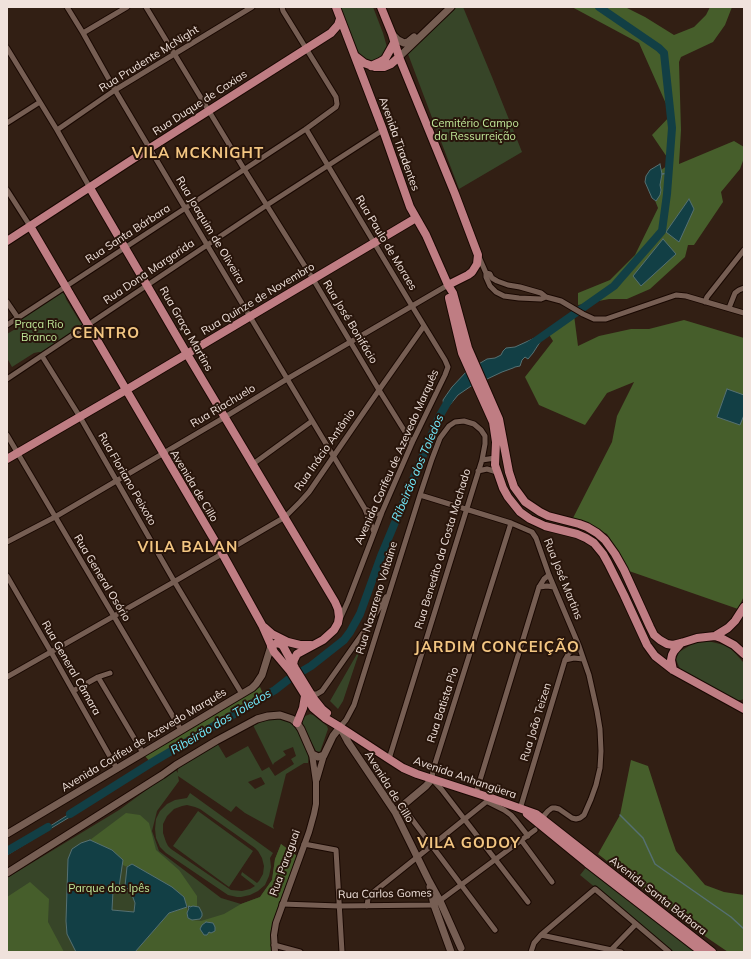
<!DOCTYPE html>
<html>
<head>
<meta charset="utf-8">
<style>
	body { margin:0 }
	#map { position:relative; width:751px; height:959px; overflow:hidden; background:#321f14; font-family:Mulish,sans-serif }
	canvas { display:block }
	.frame { position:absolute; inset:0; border:8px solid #f0e2dc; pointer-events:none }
</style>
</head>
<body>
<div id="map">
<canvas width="751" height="959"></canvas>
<div class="frame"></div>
</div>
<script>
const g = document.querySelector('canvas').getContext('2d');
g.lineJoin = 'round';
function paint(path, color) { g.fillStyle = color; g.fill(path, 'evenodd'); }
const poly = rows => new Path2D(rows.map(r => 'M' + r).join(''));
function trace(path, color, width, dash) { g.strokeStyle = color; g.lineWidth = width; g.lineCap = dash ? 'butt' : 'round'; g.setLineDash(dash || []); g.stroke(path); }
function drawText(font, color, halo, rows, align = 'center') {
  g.font = font + ' Mulish,sans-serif'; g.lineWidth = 4; g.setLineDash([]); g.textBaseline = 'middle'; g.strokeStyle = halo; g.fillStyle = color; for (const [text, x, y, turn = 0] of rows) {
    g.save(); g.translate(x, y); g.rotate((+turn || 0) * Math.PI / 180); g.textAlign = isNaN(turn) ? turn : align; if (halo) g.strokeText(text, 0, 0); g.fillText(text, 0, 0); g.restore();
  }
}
const green = poly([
	[341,7,373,7,383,33,387,47,384,55,378,61,369,62,362,61,340,8],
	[457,7,463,7,492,77,522,152,459,189,408,54],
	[62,292,65,295,66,299,80,322,83,324,84,326,44,353,39,352,34,353,12,367,7,358,7,334,17,328,22,317],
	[708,641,724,645,730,648,736,654,743,662,744,665,744,699,741,700,733,700,680,669,677,662,676,659,679,652,694,643],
	[361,647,343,701,338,709,330,701],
	[310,714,313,715,327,726,328,729,320,752,316,751,302,724,303,717],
	[281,717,295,724,309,754,308,763,304,763,286,774,273,826,274,829,245,813,236,806,231,812,178,776,179,781,157,811,152,831,159,851,221,898,241,904,260,897,272,880,275,859,281,844,298,857,285,888,277,911,272,931,271,952,7,952,7,878,119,810,175,769,178,773,177,766,217,743,226,758,248,746,262,771,269,767,275,776,294,764,291,759,296,756,293,747,283,751,286,755,274,763,273,765,252,723,258,720],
	[261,777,265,784,255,789,248,782],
	[190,793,273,853,270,858,271,867,269,876,265,885,258,891,250,895,241,897,237,897,228,895,166,853,160,847,156,838,155,829,156,819,160,811,167,804,175,800,187,798],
	[187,805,195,807,200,809,255,848,258,851,262,858,264,866,263,874,259,881,257,883,242,872,241,875,255,886,250,889,242,891,231,890,171,849,168,846,166,842,163,833,163,824,167,816,174,809,182,806],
	[198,811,253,851,229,887,173,846],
	[589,864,698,952,674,952,580,875]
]);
const forest = poly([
	[572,7,625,7,645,17,674,35,694,27,706,15,710,7,732,7,725,25,713,42,681,57,679,62,681,130,679,164,734,141,744,147,744,158,740,169,721,192,723,202,694,245,688,245,685,257,650,289,627,299,609,299,578,305,578,293,610,280,635,255,658,208,647,180,671,163,652,135,671,115,639,43],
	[574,315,578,346,599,336,631,329,649,329,684,320,744,338,744,596,738,609,629,571,607,534,573,518,612,442,617,416,634,382,607,393,585,425,539,405,525,377,553,341,548,333],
	[260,687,264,696,151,763,145,756],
	[631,760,648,766,669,831,676,851,705,885,724,892,744,895,744,952,728,952,709,939,672,912,598,854,620,815],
	[126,813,140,815,149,823,156,850,179,870,197,896,197,907,193,906,190,907,186,905,184,897,129,865,127,867,123,865,123,860,90,840],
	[281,844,297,856,277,909,270,933,271,952,135,952,169,913,187,907,188,918,192,920,201,921,224,914,241,904,260,897,272,880,275,859],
	[30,882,49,899,48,922,64,952,7,952,7,897]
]);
const water = poly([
	[660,164,662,174,660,185,661,190,660,195,656,201,652,198,645,182,646,176,650,170,660,164],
	[689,199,694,209,679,242,666,232,689,199],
	[663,239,676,254,641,286,633,276,663,239],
	[537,337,540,342,533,353,528,359,525,357,522,360,520,366,515,367,513,368,502,372,485,380,477,382,458,395,449,406,444,407,443,400,452,387,467,371,487,359,495,358,501,355,503,351,506,348,515,347,537,337],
	[727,389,744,395,744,415,740,425,717,417,727,389],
	[143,768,144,768,107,793,106,795,7,855,7,851,39,833,143,768],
	[90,840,112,850,123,860,119,887,113,891,112,910,134,912,135,903,131,892,125,886,127,867,132,864,172,887,184,897,187,907,169,913,135,952,76,952,67,934,66,921,68,859,72,849,81,843,90,840],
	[189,906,190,907,193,906,199,907,202,913,202,916,200,919,192,920,188,918,187,913,189,908,188,907,189,906],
	[206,922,213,923,215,927,215,931,211,933,209,932,207,935,204,935,200,929,202,925,206,922]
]);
const stream = poly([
	[662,174,669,173],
	[620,815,643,838,655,864,731,917,744,929]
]);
const river = poly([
	[530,345,614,286,662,231,667,194,672,128,664,53,659,48,599,7],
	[70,814,151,763,275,690,289,679,311,666,344,640,350,632,360,614,381,556,439,417,450,398],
	[7,851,48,827]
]);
const minor = poly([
	[67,7,83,33,115,90,185,208,365,509,374,532],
	[146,7,244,169,313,279,379,390,412,443],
	[83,33,127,7],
	[7,48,57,130,90,188],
	[7,123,40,102],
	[306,129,412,306,445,360,448,367,445,375,412,443,382,512,348,601,340,619],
	[57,130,115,90,252,7],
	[7,190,30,226],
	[479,257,486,273,486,277,490,286,496,292,504,296,519,298,541,299,546,297],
	[486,273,490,274,492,278,497,281,508,285,520,287,541,293,546,297,561,301,583,314,594,319,606,319,676,295,686,296,744,313],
	[7,302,18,318],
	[705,302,707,297,744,250],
	[729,308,735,293,739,290,744,288],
	[7,325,306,129,336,107,337,104,336,97,283,11,282,7],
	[42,356,80,417,174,581,242,694],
	[7,379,267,205,383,130],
	[7,435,181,730],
	[482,460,495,458],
	[253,464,312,421],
	[478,471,487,469,497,472],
	[420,495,511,523,532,532,536,538,549,575,579,646,589,675,597,711,600,729,601,751,600,768,596,785,591,799,584,815,580,818,576,819,572,818,559,809,555,808,552,808,548,811,542,818],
	[365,509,381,515],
	[511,523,433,770,432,779,442,790,528,902],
	[7,542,55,517,225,417,287,379,448,285],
	[7,576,51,652,117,769],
	[539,587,547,586,554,587],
	[565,660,574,658,583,659],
	[7,677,172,583,285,517,300,502,309,492,379,390,424,326],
	[98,677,110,673],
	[73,691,98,677,143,753],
	[311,694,317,694,322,691,370,623,386,597],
	[340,727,346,720,354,705,420,495,432,459,440,438,449,426,455,422,464,421,474,424,481,430,485,436,485,444,482,460,389,759],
	[476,793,539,587,544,579,549,575],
	[488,802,504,810,511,815,517,822,528,836],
	[402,806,495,930],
	[520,809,565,660,569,653,579,646],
	[521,840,552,882],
	[304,844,336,850,342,952],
	[282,904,339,906,434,905,535,830],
	[367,906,368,899,371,894,375,891,491,798],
	[541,935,621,952],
	[274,945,300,952],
	[610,951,636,924],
	[531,952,534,943,541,935,595,889,669,952]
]);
const tertiary = poly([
	[317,779,324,755],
	[275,952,274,935,276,923,309,832,314,814,316,804,316,782,312,754]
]);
const secondary = poly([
	[392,34,398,40,404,43,408,42,414,37],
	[399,57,451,7],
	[395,812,426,786,432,779],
	[7,834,143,753,252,688,256,684,262,675,271,646],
	[7,873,162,775,176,765,216,741,257,719,268,716,280,715,292,719,297,723,301,729,312,754,318,757,324,755,333,736,340,727,348,742,395,812,429,881,440,901,461,948],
	[430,887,434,905,451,952]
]);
const primary = poly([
	[336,7,383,130,410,207,426,235,448,285,453,293,468,348,499,419,509,472,514,487,525,502,540,512,548,516,579,524,587,527,597,533,605,540,615,554,624,570,650,627,654,635,660,640,667,644,673,645,681,643,697,638,715,636,721,638,734,645,744,654],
	[381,7,392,34,399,57,455,194,478,255,477,264,472,272,468,275,448,285],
	[355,56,364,63,375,67,384,67,391,64,399,57],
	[371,66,380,62,385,59,394,43],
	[90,188,187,354,335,602,338,609,339,617,338,623,334,630,323,640,297,654,294,660,293,665],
	[30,226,222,553,262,625,274,652,290,671,313,708,325,718,340,727,389,759,403,768,417,774,491,798,536,814,712,952],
	[7,241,150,148,331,33,338,25,340,19],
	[449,298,462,353,493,422,496,442,495,465,503,488,508,497,520,512,530,519,545,526,577,534,586,538,594,543,603,554,608,563,624,595,647,645,655,656,673,670,744,709],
	[7,459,126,390,416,218],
	[264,627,272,634,288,642,300,645,311,645],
	[715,636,728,628,735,621,744,607],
	[271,646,277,643,280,644,283,646,295,668,314,699,322,709,327,713],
	[673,670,671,660,672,655,674,651,681,643],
	[297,723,303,708,305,696],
	[527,814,587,863,702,952]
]);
const streetNames = [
	["Rua Prudente McNight",149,59,-32],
	["Rua Duque de Caxias",200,103,-33],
	["Avenida Tiradentes",399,144,70],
	["Rua Joaquim de Oliveira",210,230,59],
	["Rua Santa Bárbara",128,234,-33],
	["Rua Paulo de Moraes",386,243,59],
	["Rua Dona Margarida",149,272,-34],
	["Rua Quinze de Novembro",258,299,-31],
	["Rua José Bonifácio",350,322,59],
	["Rua Graça Martins",186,329,60],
	["Rua Riachuelo",223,406,-31],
	["Rua Inácio Antônio",325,450,-55],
	["Avenida Corifeu de Azevedo Marquês",397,457,-66],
	["Rua Floriano Peixoto",127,479,60],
	["Avenida de Cillo",194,486,59],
	["Rua Benedito da Costa Machado",443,549,-73],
	["Rua General Osório",102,578,59],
	["Rua José Martins",563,579,68],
	["Rua Nazareno Voltaine",377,598,-73],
	["Rua General Câmara",71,668,60],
	["Rua Batista Pio",443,705,-72],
	["Rua João Teizen",536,722,-73],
	["Avenida Corifeu de Azevedo Marquês",144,740,-31],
	["Avenida Anhangüera",465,778,19],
	["Avenida de Cillo",389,787,58],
	["Rua Paraguai",285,863,-70],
	["Rua Carlos Gomes",385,894,-1],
	["Avenida Santa Bárbara",658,896,38]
];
const parkNames = [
	["Cemitério Campo",475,124],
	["da Ressurreição",475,137],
	["Praça Rio",39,325],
	["Branco",39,338],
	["Parque dos Ipês",109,889]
];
const waterNames = [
	["Ribeirão dos Toledos",418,468,-67],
	["Ribeirão dos Toledos",221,722,-31]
];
const districtNames = [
	["VILA MCKNIGHT",198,153],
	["CENTRO",106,333],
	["VILA BALAN",188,547],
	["JARDIM CONCEIÇÃO",497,647],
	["VILA GODOY",469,843]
];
paint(green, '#374528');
paint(forest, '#465e2b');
paint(water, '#123f45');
trace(water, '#557072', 1);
trace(stream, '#557072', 1.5);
trace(river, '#123f45', 8);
trace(minor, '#190802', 7);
trace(tertiary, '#190802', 8);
trace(secondary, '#190802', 9);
trace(primary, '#190802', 10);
trace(minor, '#765e53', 5);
trace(tertiary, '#765e53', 6);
trace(secondary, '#765e53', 7);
trace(primary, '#bf7d83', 8);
drawText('11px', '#f0e2dc', '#28150b', streetNames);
drawText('11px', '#c0e798', '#28150b', parkNames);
drawText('italic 12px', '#71ebfd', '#28150b', waterNames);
g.letterSpacing = '1px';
drawText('bold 15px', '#f3c682', '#28150b', districtNames);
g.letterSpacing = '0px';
</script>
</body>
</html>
